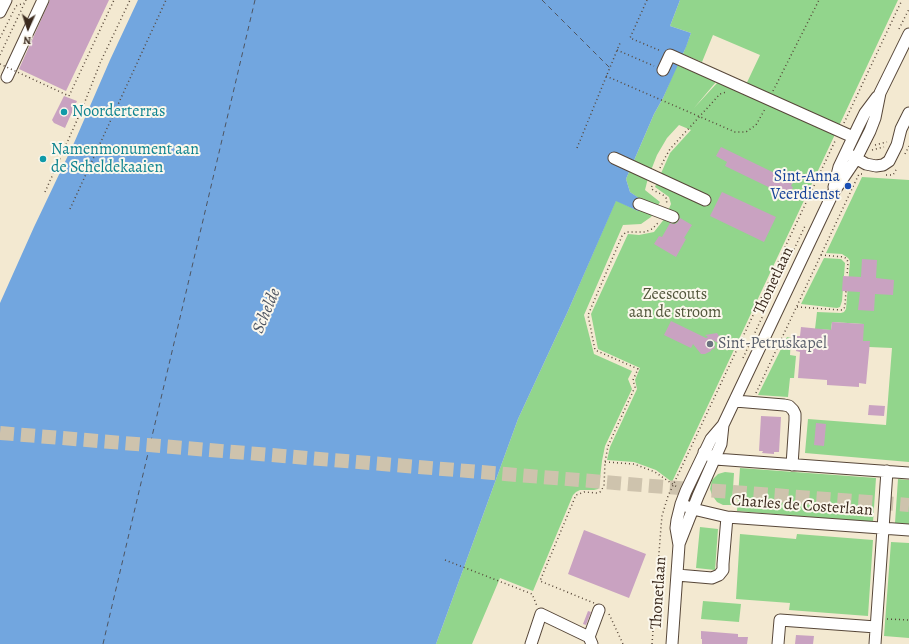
<!DOCTYPE html>
<html>
<head>
<meta charset="utf-8">
<style>
	body { margin:0 }
	#map { position:relative; width:909px; height:644px; overflow:hidden; background:#f3e9d1; font-family:Alegreya,serif }
	canvas { display:block }
	.north { position:absolute; left:8px; top:8px; width:40px; height:40px; -webkit-text-stroke:3px #fbf7ec; paint-order:stroke; rotate:183deg; font-size:11px; font-weight:700; line-height:16px; text-align:center; color:#3b2a1e }
	.north::after { content:''; display:block; margin:auto; width:14px; height:18px; background:#3b2a1e; clip-path:polygon(50% 0,100% 100%,50% 72%,0 100%) }
</style>
</head>
<body>
<div id="map">
<canvas width="909" height="644"></canvas>
<div class="north">N</div>
</div>
<script>
const g = document.querySelector('canvas').getContext('2d');
g.lineJoin = 'round';
function paint(path, color) { g.fillStyle = color; g.fill(path, 'evenodd'); }
const poly = rows => new Path2D(rows.map(r => 'M' + r).join(''));
function trace(path, color, width, dash) { g.strokeStyle = color; g.lineWidth = width; g.lineCap = dash ? 'butt' : 'round'; g.setLineDash(dash || []); g.stroke(path); }
function drawText(font, color, halo, rows, align = 'center') {
  g.font = font + ' Alegreya,serif'; g.lineWidth = 4; g.setLineDash([]); g.textBaseline = 'middle'; g.strokeStyle = halo; g.fillStyle = color; for (const [text, x, y, turn = 0] of rows) {
    g.save(); g.translate(x, y); g.rotate((+turn || 0) * Math.PI / 180); g.textAlign = isNaN(turn) ? turn : align; if (halo) g.strokeText(text, 0, 0); g.fillText(text, 0, 0); g.restore();
  }
}
const green = poly([
	[680,0,898,0,672,482,656,470,634,462,607,460,610,447,637,389,635,380,640,368,598,349,591,314,628,234,639,235,654,232,665,218,671,204,669,197,655,187,670,153,691,130,679,125,667,138,657,155,648,178,645,190,660,202,651,217,641,224,623,225,584,315,594,354,632,371,628,379,632,389,605,446,602,461,599,487,598,489,594,490,580,490,576,492,573,495,533,591,500,578,472,644,436,644,518,419,568,311,616,200,638,211,651,207,630,192,626,179,654,114,663,98,677,65,716,82,694,108,718,82,742,93,760,55,713,35,702,62,683,54,691,33,670,26],
	[862,177,909,180,909,462,805,453,808,419,886,425,892,348,869,347,863,341,863,324,832,322,831,330,815,329,817,312,841,313,844,312,846,309,850,261,848,258,842,254,826,253],
	[824,258,841,259,845,263,842,301,840,307,837,308,801,304],
	[787,337,791,338,790,355,796,356,794,378,790,378,788,397,758,395],
	[740,468,876,478,873,522,737,511],
	[725,472,734,473,732,505,723,505,717,502,712,495,710,489,712,480,718,474],
	[898,479,909,480,909,524,895,523],
	[700,527,718,529,715,570,696,568],
	[740,534,796,539,797,534,873,540,868,616,789,610,790,603,736,599],
	[891,542,909,543,909,638,884,636],
	[703,601,741,604,739,622,701,619]
]);
const water = poly([
	[138,0,680,0,670,26,691,33,686,47,663,98,654,114,626,179,630,192,652,207,638,211,616,201,568,311,518,419,436,644,0,644,0,303,34,227,74,143,110,60]
]);
const ferry = poly([
	[542,0,610,68],
	[103,644,255,0]
]);
const building = poly([
	[50,0,109,0,66,91,19,69],
	[64,96,77,101,65,128,54,123,52,120],
	[721,147,793,182,791,186,793,187,789,197,725,166,727,162,716,156],
	[722,192,776,217,764,242,710,216],
	[680,218,692,225,684,238,686,239,676,257,654,244,659,236,662,237,670,223,674,224,677,223],
	[862,259,877,260,876,278,894,280,893,295,875,294,874,311,858,310,860,292,842,291,843,276,861,277],
	[671,321,706,338,708,337,705,335,717,333,728,349,713,340,715,348,711,350,711,351,705,354,701,354,693,344,691,348,664,335],
	[832,322,864,324,863,341,870,341,866,384,859,383,859,387,827,385,827,380,798,378,800,352,796,351,797,336,800,336,801,327,831,330],
	[869,405,885,406,884,416,868,415],
	[761,416,781,417,779,452,774,452,774,454,762,453,763,451,759,451],
	[816,423,826,424,824,446,814,445],
	[584,530,646,554,629,598,568,574],
	[588,611,591,612,586,625,583,624],
	[701,631,738,634,738,637,748,637,747,644,702,644,702,639,701,639],
	[796,635,814,636,813,644,795,644]
]);
const majorTunnel = poly([
	[0,433,665,487,909,505]
]);
const path = poly([
	[647,0,630,38,661,51],
	[899,29,909,9],
	[0,38,16,6,24,3],
	[617,50,654,66],
	[0,55,26,0],
	[606,76,735,132,746,132,756,125,765,109],
	[773,91,819,0],
	[69,96,114,0],
	[844,123,902,0],
	[875,145,887,142],
	[577,148,620,43],
	[872,150,884,147],
	[905,154,909,146],
	[660,168,666,156,670,149,720,94,726,92],
	[886,175,893,175,897,168],
	[652,186,651,188,653,190,663,195,666,198,667,204],
	[45,192,82,109,101,61,130,0],
	[70,209,166,0],
	[821,255,844,257,847,259,848,263,847,276],
	[797,307,841,310,844,309,845,305,846,291],
	[743,358,805,226],
	[756,393,859,174,862,174],
	[605,462,634,464,655,472,677,487],
	[445,560,532,594,537,606],
	[594,603,540,581,576,495,584,492,597,493,600,492,604,486,605,462,608,446,635,387,633,380,638,369,595,350,588,315,622,236,626,232,645,232,652,229,658,223],
	[609,614,623,644],
	[887,619,909,620],
	[652,644,661,527,662,516,668,496,836,139]
]);
const minor = poly([
	[0,12,6,0],
	[663,70,670,55,853,137],
	[7,77,43,0],
	[850,155,866,164,876,166,883,165,889,161,897,145,901,129,909,113],
	[614,158,705,200],
	[834,187,839,167,859,125,865,113,877,97],
	[639,204,673,217],
	[735,401,784,405,789,406,793,410,795,414,795,420,792,465],
	[704,452,715,459,909,473],
	[681,504,693,509,727,517,909,530],
	[679,544,698,496,721,444,723,425],
	[677,575,712,578,719,575,723,570,723,564,727,517],
	[589,637,599,610],
	[531,644,541,614,589,637,592,644],
	[672,644,679,545,676,528,677,520,681,504,686,491,711,439,723,425,833,193,856,159,870,131,875,118,880,93,909,34],
	[778,644,780,620,876,627],
	[875,644,887,471]
]);
const pathBridge = poly([
	[0,64,69,96]
]);
const markers = [
	[64,112,4,"#0f9aa8"],
	[43,159,4,"#0f9aa8"],
	[848,186,4,"#1a4fb4"],
	[710,344,4,"#6b7280"]
];
const cultureNames = [
	["Noorderterras",72,112],
	["Namenmonument aan",51,150],
	["de Scheldekaaien",51,168]
];
const transitNames = [
	["Sint-Anna",840,177],
	["Veerdienst",840,195]
];
const streetNames = [
	["Thonetlaan",774,281,-65],
	["Charles de Costerlaan",802,506,4],
	["Thonetlaan",659,593,-86]
];
const parkNames = [
	["Zeescouts",675,295],
	["aan de stroom",675,313]
];
const worshipNames = [
	["Sint-Petruskapel",718,344]
];
const waterNames = [
	["Schelde",267,311,-67]
];
paint(green, '#92d58c');
paint(water, '#72a6df');
trace(ferry, '#4e5562', 1, [5, 4]);
paint(building, '#c9a2c1');
trace(majorTunnel, '#cec3ad', 14, [14, 7]);
trace(minor, '#574739', 13);
trace(path, '#574739', 1.5, [1, 3]);
trace(minor, '#fff', 11);
trace(pathBridge, '#574739', 1.5, [1, 3]);
for (const [x, y, r, color] of markers) { const dot = new Path2D(); dot.arc(x, y, r, 0, 2 * Math.PI); g.fillStyle = color; g.fill(dot); trace(dot, '#fbf7ec', 1.5); }
drawText('16px', '#0d838f', '#fbf7ec', cultureNames, 'left');
drawText('16px', '#164399', '#fbf7ec', transitNames, 'right');
drawText('16px', '#3b2a1e', '#fbf7ec', streetNames);
drawText('16px', '#51553a', '#fbf7ec', parkNames);
drawText('16px', '#5b616d', '#fbf7ec', worshipNames, 'left');
drawText('italic 17px', '#4e5562', '#fbf7ec', waterNames);
</script>
</body>
</html>
